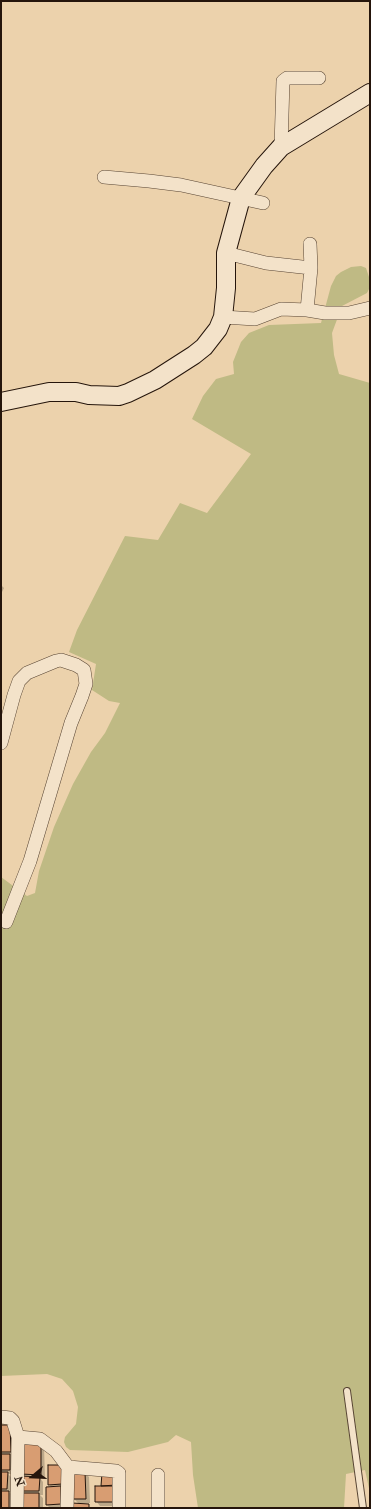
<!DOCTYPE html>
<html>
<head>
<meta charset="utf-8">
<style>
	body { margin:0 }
	#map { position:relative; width:371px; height:1509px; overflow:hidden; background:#ecd2ac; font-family:"IM FELL Double Pica",serif }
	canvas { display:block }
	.frame { position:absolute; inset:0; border:2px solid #25150b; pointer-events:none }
	.north { position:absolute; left:12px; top:1457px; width:40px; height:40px; -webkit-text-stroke:3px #f3e2c9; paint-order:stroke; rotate:251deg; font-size:11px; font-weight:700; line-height:16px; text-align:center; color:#25150b }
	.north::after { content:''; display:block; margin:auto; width:14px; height:18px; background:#25150b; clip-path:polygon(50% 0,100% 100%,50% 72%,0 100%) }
</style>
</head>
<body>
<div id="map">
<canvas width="371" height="1509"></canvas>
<div class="frame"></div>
<div class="north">N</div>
</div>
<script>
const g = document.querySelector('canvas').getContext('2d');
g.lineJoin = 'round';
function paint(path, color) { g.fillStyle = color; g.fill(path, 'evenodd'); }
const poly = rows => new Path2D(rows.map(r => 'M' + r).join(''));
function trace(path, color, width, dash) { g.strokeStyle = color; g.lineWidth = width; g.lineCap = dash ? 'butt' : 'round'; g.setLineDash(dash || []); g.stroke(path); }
const green = poly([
	[361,266,366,268,370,280,370,287,367,293,342,306,332,333,334,355,339,374,370,383,370,1493,365,1470,346,1474,344,1508,198,1508,193,1475,191,1442,176,1435,168,1442,128,1452,70,1450,66,1447,64,1442,65,1437,76,1424,78,1407,73,1391,62,1379,47,1374,1,1376,1,877,27,896,35,893,39,871,54,827,73,784,91,752,105,733,120,703,109,701,92,690,96,664,69,652,77,630,125,536,158,540,180,503,207,513,251,454,192,419,203,396,216,379,234,374,233,362,241,342,249,333,269,325,321,323,331,286,336,276,341,272,351,267]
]);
const shadow = poly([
	[1,585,4,588,1,594],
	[1,1426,14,1430,14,1456,11,1456,14,1459,13,1474,8,1474,11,1477,11,1492,9,1492,13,1496,13,1508,1,1508],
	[22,1443,44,1447,45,1478,40,1478,43,1482,43,1495,40,1495,43,1498,43,1508,20,1508,21,1491,25,1477,22,1474],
	[61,1466,65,1508,45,1508,50,1508,47,1505,52,1488,49,1484],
	[85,1473,89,1477,90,1503,78,1503,74,1499],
	[115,1474,119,1506,100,1506,96,1501,104,1487,102,1485]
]);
const building = poly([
	[1,1425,10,1425,11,1452,1,1452,1,1425],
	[21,1442,41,1442,41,1475,21,1474,21,1442],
	[1,1454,10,1454,10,1470,1,1470,1,1454],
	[48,1465,62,1465,62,1484,48,1485,48,1465],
	[1,1472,8,1472,7,1489,1,1489,1,1472],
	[72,1472,85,1472,86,1499,73,1499,72,1472],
	[102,1473,116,1473,116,1485,101,1486,102,1473],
	[21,1476,40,1477,39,1491,20,1491,21,1476],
	[61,1486,61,1504,46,1505,46,1487,61,1486],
	[95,1486,116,1486,116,1502,95,1502,95,1486],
	[1,1491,9,1491,9,1508,1,1508,1,1491],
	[19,1493,39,1493,39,1508,19,1508,19,1493],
	[72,1503,89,1504,89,1508,71,1508,72,1503]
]);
const lane = poly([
	[347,1391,363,1508]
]);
const street = poly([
	[281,147,283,81,287,78,319,78],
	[104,177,149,181,181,185,263,203],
	[226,253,266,263,311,268],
	[307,310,325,313,349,313,370,308],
	[223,317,255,319,281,309,307,310,311,268,310,244],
	[1,743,14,695,19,681,27,673,56,661,61,660,76,665,84,670,86,684,82,696,71,723,30,861,6,922],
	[1,1417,10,1418,13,1421,18,1437,17,1508],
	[18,1437,40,1439,56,1451,68,1467],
	[68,1467,116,1471,119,1473,119,1508],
	[67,1508,68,1467],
	[158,1508,158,1475]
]);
const secondary = poly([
	[1,402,49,392,76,392,89,395,119,396,128,393,155,380,194,355,204,347,218,329,223,317,226,288,226,253,241,198,264,166,281,147,370,93]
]);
paint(green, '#bfba84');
paint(shadow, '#0003');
paint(building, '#d89d72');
trace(building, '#25150b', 1);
trace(lane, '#574433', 8);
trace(street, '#574433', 14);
trace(secondary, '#25150b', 20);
trace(lane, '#f3e2c9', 6);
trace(street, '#f3e2c9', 13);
trace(secondary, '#f3e2c9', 18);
</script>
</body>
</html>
